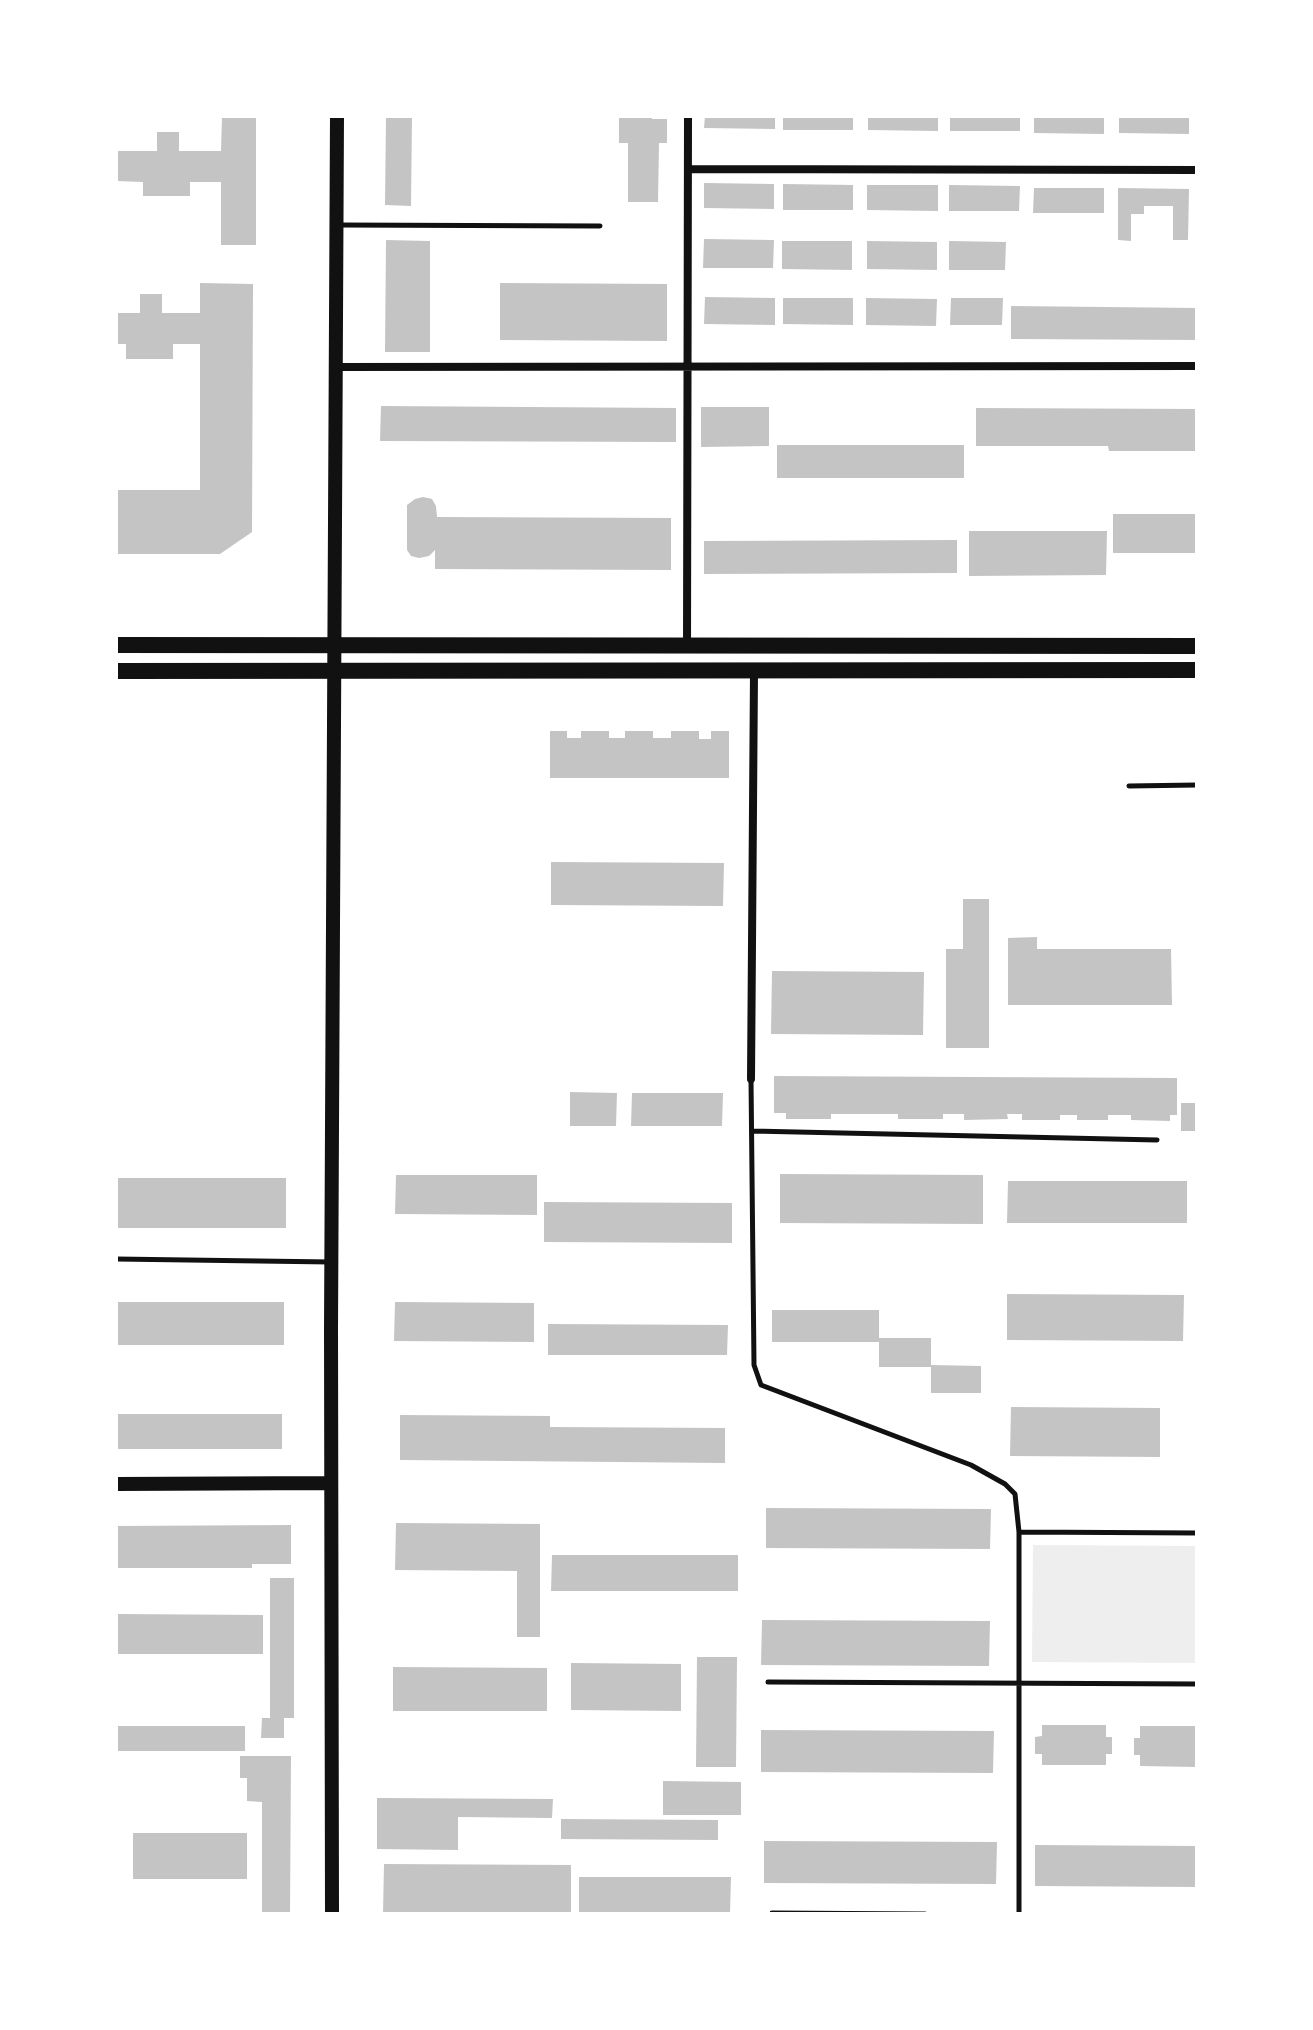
<!DOCTYPE html>
<html>
<head>
<meta charset="utf-8">
<style>
	body { margin:0 }
	#map { position:relative; width:1313px; height:2030px; overflow:hidden; background:#fff; font-family:"DejaVu Sans",sans-serif }
	canvas { display:block }
	.frame { position:absolute; inset:0; border:118px solid #fff; pointer-events:none }
</style>
</head>
<body>
<div id="map">
<canvas width="1313" height="2030"></canvas>
<div class="frame"></div>
</div>
<script>
const g = document.querySelector('canvas').getContext('2d');
g.lineJoin = 'round';
function paint(path, color) { g.fillStyle = color; g.fill(path, 'evenodd'); }
const poly = rows => new Path2D(rows.map(r => 'M' + r).join(''));
function trace(path, color, width, dash) { g.strokeStyle = color; g.lineWidth = width; g.lineCap = dash ? 'butt' : 'round'; g.setLineDash(dash || []); g.stroke(path); }
const green = poly([
	[1033,1545,1197,1546,1197,1663,1032,1662]
]);
const building = poly([
	[222,116,256,116,256,245,221,245,221,182,190,182,190,196,143,196,143,182,116,181,116,151,157,151,157,132,179,132,179,151,221,151],
	[386,116,412,116,411,206,385,205],
	[619,116,652,116,652,119,667,119,667,143,659,143,658,202,628,202,628,143,619,143],
	[705,116,775,116,775,129,704,128],
	[783,116,853,116,853,130,783,130],
	[868,116,938,116,938,131,868,130],
	[950,116,1020,116,1020,131,950,131],
	[1034,116,1104,116,1104,134,1034,133],
	[1119,116,1189,116,1189,134,1119,133],
	[704,183,774,184,774,209,704,208],
	[783,184,853,185,853,210,783,210],
	[867,185,938,185,938,211,867,210],
	[949,185,1020,186,1019,211,949,211],
	[1034,188,1104,188,1104,213,1033,213],
	[1118,188,1189,189,1188,240,1173,240,1173,206,1144,206,1144,214,1131,214,1131,241,1118,240],
	[704,239,774,240,773,268,703,268],
	[386,240,430,241,430,352,385,352],
	[782,241,852,241,852,270,782,269],
	[867,241,937,242,937,270,867,269],
	[949,241,1006,242,1005,270,949,270],
	[200,283,253,284,252,532,220,554,116,554,116,490,200,490,200,344,173,344,173,359,126,359,126,344,116,344,116,313,140,313,140,294,162,294,162,313,200,313],
	[500,283,667,284,667,341,500,340],
	[705,297,775,298,775,325,704,324],
	[783,298,853,298,853,325,783,324],
	[866,298,937,299,936,326,866,325],
	[951,298,1003,298,1002,325,950,325],
	[1011,306,1197,308,1197,340,1011,339],
	[381,406,676,408,676,442,380,441],
	[701,407,769,407,769,446,701,447],
	[976,408,1197,409,1197,451,1109,451,1108,446,976,446],
	[777,445,964,445,964,478,777,478],
	[423,497,432,499,436,506,437,517,671,518,671,570,435,569,435,550,429,556,419,558,411,556,407,550,407,505,415,499],
	[1113,514,1197,514,1197,553,1113,553],
	[969,531,1107,531,1106,575,969,576],
	[957,540,957,573,704,574,704,541],
	[550,731,567,731,567,738,581,738,581,731,609,731,609,738,625,738,625,731,653,731,653,738,671,738,671,731,699,731,699,739,711,739,711,731,729,731,729,778,550,778],
	[551,862,724,863,723,906,551,905],
	[963,899,989,899,989,1048,946,1048,946,949,963,949],
	[1037,937,1037,949,1171,949,1172,1005,1008,1005,1008,938],
	[772,971,924,972,923,1035,771,1034],
	[774,1076,1177,1078,1177,1115,1170,1115,1170,1121,1131,1120,1131,1115,1108,1115,1108,1120,1077,1120,1077,1115,1060,1115,1060,1120,1022,1120,1022,1114,1007,1114,1008,1119,964,1120,964,1114,943,1114,943,1119,898,1119,898,1114,831,1114,831,1119,786,1119,786,1113,774,1113],
	[570,1092,617,1093,616,1126,570,1126],
	[632,1093,723,1093,722,1126,631,1126],
	[1181,1103,1197,1103,1197,1131,1181,1131],
	[780,1174,983,1175,983,1224,780,1223],
	[396,1175,537,1175,537,1215,395,1214],
	[116,1178,286,1178,286,1228,116,1228],
	[1008,1181,1187,1181,1187,1223,1007,1223],
	[544,1202,732,1203,732,1243,544,1242],
	[1007,1294,1184,1295,1183,1341,1007,1340],
	[116,1302,284,1302,284,1345,116,1345],
	[395,1302,534,1303,534,1342,394,1341],
	[772,1310,879,1310,879,1338,931,1338,931,1365,981,1366,981,1393,931,1393,931,1367,879,1367,879,1342,772,1342],
	[548,1324,728,1325,727,1355,548,1355],
	[1011,1407,1160,1408,1160,1457,1010,1456],
	[116,1414,282,1414,282,1449,116,1449],
	[400,1415,550,1416,550,1427,725,1428,725,1463,400,1460],
	[766,1508,991,1509,990,1549,766,1548],
	[396,1523,540,1524,540,1637,517,1637,517,1571,395,1570],
	[291,1525,291,1564,252,1564,252,1568,116,1568,116,1526],
	[552,1555,738,1555,738,1591,551,1591],
	[270,1578,294,1578,294,1718,284,1718,284,1738,261,1738,262,1718,270,1718],
	[116,1614,263,1615,263,1654,116,1654],
	[762,1620,990,1621,989,1666,761,1665],
	[697,1657,737,1657,736,1767,696,1767],
	[571,1663,681,1664,681,1711,571,1710],
	[393,1667,547,1668,547,1711,393,1711],
	[1042,1725,1106,1725,1106,1737,1112,1737,1112,1754,1106,1754,1106,1765,1042,1765,1042,1754,1035,1754,1035,1737,1042,1736],
	[116,1726,245,1726,245,1751,116,1751],
	[1140,1726,1197,1726,1197,1767,1140,1766,1140,1755,1134,1755,1134,1738,1140,1738],
	[761,1730,994,1731,993,1773,761,1772],
	[240,1756,291,1756,290,1914,262,1914,262,1802,247,1801,247,1778,240,1778],
	[663,1781,741,1782,741,1815,663,1815],
	[377,1798,553,1799,552,1818,458,1817,458,1850,377,1849],
	[561,1819,718,1820,718,1840,561,1839],
	[133,1833,247,1833,247,1879,133,1879],
	[764,1841,997,1842,996,1884,764,1883],
	[1035,1845,1197,1846,1197,1887,1035,1886],
	[384,1864,571,1865,571,1914,383,1914],
	[579,1877,731,1877,730,1914,579,1914]
]);
const service = poly([
	[338,225,600,226],
	[1129,786,1197,785],
	[751,1079,754,1365,761,1385,971,1465,1005,1484,1015,1494,1019,1532,1019,1914],
	[752,1131,1157,1140],
	[116,1259,331,1262],
	[1019,1532,1197,1533],
	[768,1682,1197,1684],
	[772,1913,925,1914]
]);
const minor = poly([
	[688,169,1197,170],
	[336,367,1197,366],
	[687,645,688,116],
	[751,1079,754,672]
]);
const tertiary = poly([
	[116,1484,331,1483],
	[332,1914,331,1326,337,116]
]);
const secondary = poly([
	[116,645,1197,646],
	[116,671,1197,670]
]);
paint(green, '#eee');
paint(building, '#c4c4c4');
trace(service, '#111', 5);
trace(minor, '#111', 8);
trace(tertiary, '#111', 14);
trace(secondary, '#111', 16);
</script>
</body>
</html>
